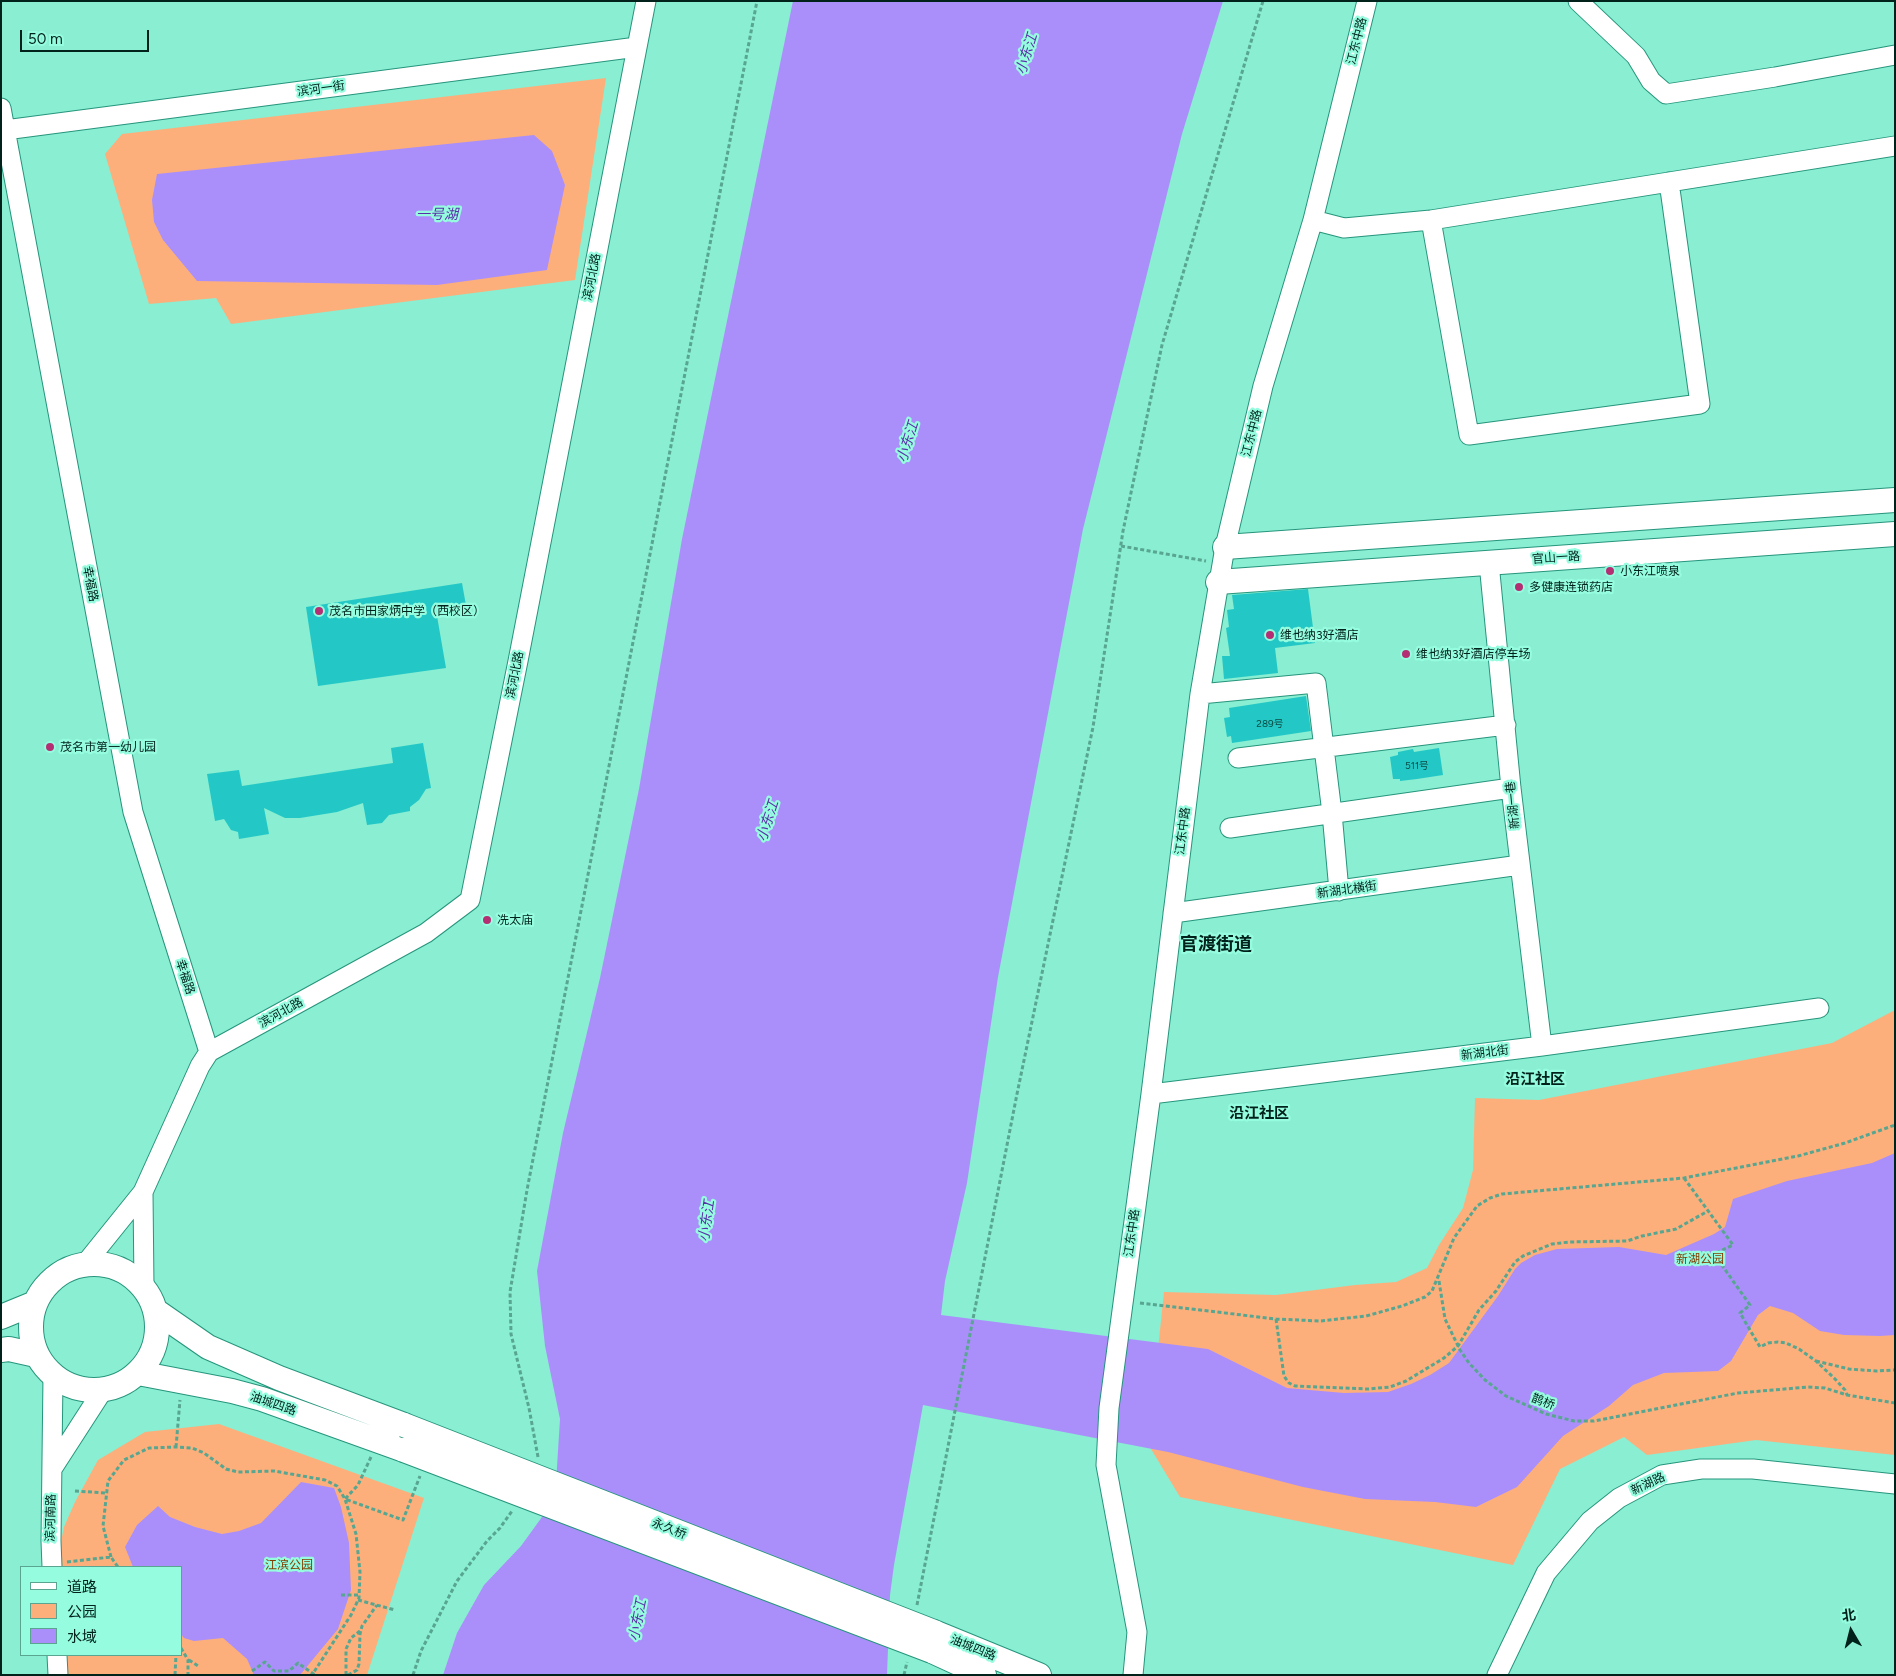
<!DOCTYPE html>
<html>
<head>
<meta charset="utf-8">
<style>
	body { margin:0 }
	#map { position:relative; width:1896px; height:1676px; overflow:hidden; background:#89eed2; font-family:Figtree,"Noto Sans SC",sans-serif }
	canvas { display:block }
	.frame { position:absolute; inset:0; border:2px solid #01221a; pointer-events:none }
	.legend { position:absolute; left:20px; top:1566px; width:162px; height:90px; box-sizing:border-box; background:#96fcdf; border:1px solid #5aa590; margin:0; padding:6px 9px; list-style:none; font-size:15px; color:#01221a }
	.legend li { display:flex; align-items:center; gap:10px; height:25px }
	.legend b { width:25px; border:1px solid #5aa590 }
	.north { position:absolute; left:1826px; top:1606px; width:50px; height:50px; -webkit-text-stroke:4px #96fcdf; paint-order:stroke; rotate:352deg; font-size:14px; font-weight:700; line-height:20px; text-align:center; color:#01221a }
	.north::after { content:''; display:block; margin:auto; width:18px; height:22px; background:#01221a; clip-path:polygon(50% 0,100% 100%,50% 72%,0 100%) }
	.scale { position:absolute; left:20px; top:30px; width:129px; height:22px; box-sizing:border-box; border:2px solid #01221a; border-top:0; padding-left:6px; font-size:15px; line-height:18px; white-space:nowrap; color:#01221a; -webkit-text-stroke:4px #96fcdf; paint-order:stroke }
</style>
</head>
<body>
<div id="map">
<canvas width="1896" height="1676"></canvas>
<div class="frame"></div>
<ul class="legend">
<li><b style="height:6px;background:#fff"></b>道路</li>
<li><b style="height:14px;background:#fdaf7b"></b>公园</li>
<li><b style="height:14px;background:#aa8ffb"></b>水域</li>
</ul>
<div class="north">北</div>
<div class="scale">50 m</div>
</div>
<script>
const g = document.querySelector('canvas').getContext('2d');
g.lineJoin = 'round';
function paint(path, color) { g.fillStyle = color; g.fill(path, 'evenodd'); }
const poly = rows => new Path2D(rows.map(r => 'M' + r).join(''));
function trace(path, color, width, dash) { g.strokeStyle = color; g.lineWidth = width; g.lineCap = dash ? 'butt' : 'round'; g.setLineDash(dash || []); g.stroke(path); }
function drawText(font, color, halo, rows, align = 'center') {
  g.font = font + ' Figtree,"Noto Sans SC",sans-serif'; g.lineWidth = 4.5; g.setLineDash([]); g.textBaseline = 'middle'; g.strokeStyle = halo; g.fillStyle = color; for (const [text, x, y, turn = 0] of rows) {
    g.save(); g.translate(x, y); g.rotate((+turn || 0) * Math.PI / 180); g.textAlign = isNaN(turn) ? turn : align; if (halo) g.strokeText(text, 0, 0); g.fillText(text, 0, 0); g.restore();
  }
}
const green = poly([
	[606,78,575,280,231,324,216,298,149,304,105,154,122,134],
	[1895,1010,1895,1455,1756,1440,1647,1455,1624,1437,1560,1469,1513,1565,1180,1497,1148,1444,1164,1292,1276,1295,1355,1285,1396,1282,1427,1268,1439,1245,1463,1208,1473,1170,1475,1098,1539,1100,1832,1043],
	[219,1424,424,1498,367,1675,64,1675,62,1655,181,1655,181,1567,56,1567,64,1527,75,1502,98,1460,145,1432]
]);
const water = poly([
	[793,1,1223,1,1182,134,1083,529,998,977,967,1183,945,1281,941,1315,1208,1349,1287,1388,1344,1393,1388,1392,1411,1384,1430,1375,1449,1363,1498,1296,1515,1269,1521,1263,1535,1255,1557,1249,1619,1247,1666,1255,1714,1234,1725,1227,1733,1199,1787,1181,1872,1163,1895,1153,1895,1335,1880,1336,1844,1335,1820,1331,1793,1313,1770,1306,1758,1315,1731,1361,1718,1371,1664,1373,1633,1385,1609,1406,1563,1436,1517,1487,1476,1507,1435,1502,1365,1499,1303,1487,1168,1452,923,1405,894,1565,890,1595,887,1675,443,1675,457,1633,484,1585,521,1546,555,1499,560,1419,545,1346,537,1271,563,1133,600,978,639,789,682,539],
	[534,135,552,151,565,185,547,270,437,285,197,281,163,240,154,222,152,200,157,174],
	[301,1482,334,1488,341,1507,349,1543,351,1590,338,1629,300,1675,254,1675,247,1659,223,1638,194,1641,184,1638,181,1634,181,1567,133,1567,125,1547,137,1525,158,1506,170,1517,195,1527,222,1534,239,1531,261,1523]
]);
const building = poly([
	[462,583,467,611,437,616,446,668,318,686,306,607],
	[1308,589,1315,643,1275,648,1278,673,1224,679,1222,656,1230,656,1226,628,1229,627,1227,610,1234,609,1232,595],
	[1306,696,1311,731,1232,743,1231,736,1227,737,1224,718,1230,717,1229,708],
	[423,743,431,788,426,789,419,800,410,807,410,811,389,815,382,823,367,825,363,803,337,812,300,818,285,818,264,808,269,834,239,839,238,832,231,830,224,819,215,821,207,774,239,770,242,786,393,763,391,748],
	[1439,748,1443,775,1417,779,1400,781,1400,779,1393,779,1390,757,1398,755,1398,752,1413,749,1414,752]
]);
const path = poly([
	[1121,546,1206,561],
	[1684,1178,1733,1245,1714,1254,1750,1305,1740,1313,1760,1347,1768,1343,1778,1342,1786,1343,1799,1349,1816,1361,1835,1379,1845,1390,1847,1395],
	[1439,1281,1445,1319,1460,1350,1469,1363,1485,1380,1506,1396,1546,1414,1574,1421,1594,1421,1738,1393,1808,1387,1825,1388,1847,1395,1895,1403],
	[1140,1303,1276,1319,1320,1321,1366,1316,1402,1306,1425,1297,1432,1291,1454,1238,1477,1206,1490,1198,1502,1194,1684,1178,1798,1156,1845,1143,1895,1125],
	[1276,1319,1284,1376,1289,1383,1295,1386,1368,1389,1390,1387,1406,1381,1444,1358,1458,1346,1479,1310,1496,1291,1515,1262,1523,1256,1552,1244,1569,1242,1627,1241,1642,1236,1676,1229,1708,1211],
	[1816,1361,1849,1369,1876,1371,1895,1370],
	[176,1447,180,1400],
	[371,1457,358,1485,345,1499,403,1520,420,1476],
	[538,1457,529,1408,511,1334,510,1292,527,1190,757,1],
	[75,1491,106,1493],
	[111,1557,103,1526,108,1481,124,1460,149,1448,176,1447,192,1448,204,1453,226,1469,238,1472,274,1471,325,1480,337,1486,345,1499,356,1534,360,1572,359,1598,351,1615,312,1675],
	[67,1562,111,1557,118,1567],
	[341,1595,359,1595],
	[358,1600,395,1610],
	[917,1605,1017,1094,1093,727,1123,531,1162,345,1263,1],
	[181,1648,188,1660,188,1675],
	[189,1660,198,1666],
	[252,1671,265,1662,274,1671,289,1671,298,1663,315,1675],
	[175,1675,176,1655],
	[346,1675,346,1649,351,1638,360,1631],
	[348,1675,357,1670,359,1664,360,1634,362,1626,377,1605],
	[413,1675,421,1651,457,1581,487,1541,500,1528,512,1511],
	[904,1675,907,1662]
]);
const minor = poly([
	[1578,1,1636,56,1651,81,1666,94,1775,77,1895,55],
	[1,108,133,812,209,1052],
	[5,130,637,47],
	[1313,220,1344,228,1431,220,1895,146],
	[1431,220,1469,435,1700,404,1669,182],
	[1489,563,1511,788,1542,1046],
	[1200,694,1316,683,1332,813,1339,891],
	[1238,758,1506,725],
	[1230,828,1511,788],
	[1173,913,1520,865],
	[1151,1094,1542,1046,1819,1008],
	[143,1192,144,1288],
	[85,1264,143,1192,200,1066,209,1052,426,933,470,900,518,661,646,1],
	[52,1469,103,1390],
	[52,1567,51,1541,53,1376],
	[57,1655,58,1675],
	[1133,1675,1137,1632,1106,1465,1109,1408,1151,1094,1200,694,1225,547,1263,386,1313,220,1367,1],
	[1497,1675,1546,1573,1590,1521,1619,1498,1662,1475,1701,1469,1753,1469,1895,1484]
]);
const major = poly([
	[1225,547,1895,500],
	[1218,582,1895,534],
	'31 1327a63 63 0 1 1 126 0a63 63 0 1 1-126 0Z',
	[156,1311,208,1347,279,1378,404,1425],
	[1,1317,35,1303],
	[1,1350,9,1349,36,1355],
	[138,1373,232,1391,262,1399,404,1450],
	[934,1632,1039,1675],
	[932,1651,984,1675]
]);
const majorBridge = poly([
	[404,1425,934,1632],
	[404,1450,932,1651]
]);
const markers = [
	[1610,571,5,"#b42e73"],
	[1519,587,5,"#b42e73"],
	[319,611,5,"#b42e73"],
	[1270,635,5,"#b42e73"],
	[1406,654,5,"#b42e73"],
	[50,747,5,"#b42e73"],
	[487,920,5,"#b42e73"]
];
const numberNames = [
	["289号",1270,724],
	["511号",1417,766]
];
const streetNames = [
	["江东中路",1357,41,-76],
	["滨河一街",321,89,-8],
	["滨河北路",592,277,-79],
	["江东中路",1252,433,-76],
	["官山一路",1556,558,-4],
	["幸福路",90,584,79],
	["滨河北路",515,675,-79],
	["新湖一巷",1513,805,-96],
	["江东中路",1183,831,-83],
	["新湖北横街",1347,890,-8],
	["幸福路",185,977,72],
	["滨河北路",281,1013,-29],
	["新湖北街",1485,1053,-7],
	["江东中路",1132,1233,-82],
	["鹊桥",1543,1402,21],
	["油城四路",273,1404,19],
	["新湖路",1648,1484,-25],
	["滨河南路",51,1518,-89],
	["永久桥",669,1529,21],
	["油城四路",973,1648,22]
];
const poiNames = [
	["小东江喷泉",1620,571],
	["多健康连锁药店",1529,587],
	["茂名市田家炳中学（西校区）",329,611],
	["维也纳3好酒店",1280,635],
	["维也纳3好酒店停车场",1416,654],
	["茂名市第一幼儿园",60,747],
	["冼太庙",497,920]
];
const parkNames = [
	["新湖公园",1700,1259],
	["江滨公园",289,1565]
];
const waterNames = [
	["小东江",1027,54,-73],
	["一号湖",437,215],
	["小东江",908,442,-73],
	["小东江",768,821,-72],
	["小东江",707,1221,-82],
	["小东江",638,1620,-79]
];
const quarterNames = [
	["沿江社区",1535,1080],
	["沿江社区",1259,1114]
];
const districtNames = [
	["官渡街道",1216,945]
];
paint(green, '#fdaf7b');
paint(water, '#aa8ffb');
paint(building, '#23c8c6');
trace(minor, '#26957c', 21);
trace(major, '#26957c', 26);
trace(path, '#58a590', 3, [4, 2.5]);
trace(minor, '#fff', 19);
trace(major, '#fff', 24);
trace(majorBridge, '#26957c', 26, []);
trace(majorBridge, '#fff', 24);
for (const [x, y, r, color] of markers) { const dot = new Path2D(); dot.arc(x, y, r, 0, 2 * Math.PI); g.fillStyle = color; g.fill(dot); trace(dot, '#96fcdf', 2); }
drawText('10px', '#0a4c45', null, numberNames);
drawText('12px', '#01221a', '#96fcdf', streetNames);
drawText('12px', '#01221a', '#96fcdf', poiNames, 'left');
drawText('12px', '#803e00', '#96fcdf', parkNames);
drawText('italic 14px', '#5b2eaa', '#96fcdf', waterNames);
drawText('bold 15px', '#01221a', '#96fcdf', quarterNames);
drawText('bold 18px', '#01221a', '#96fcdf', districtNames);
</script>
</body>
</html>
